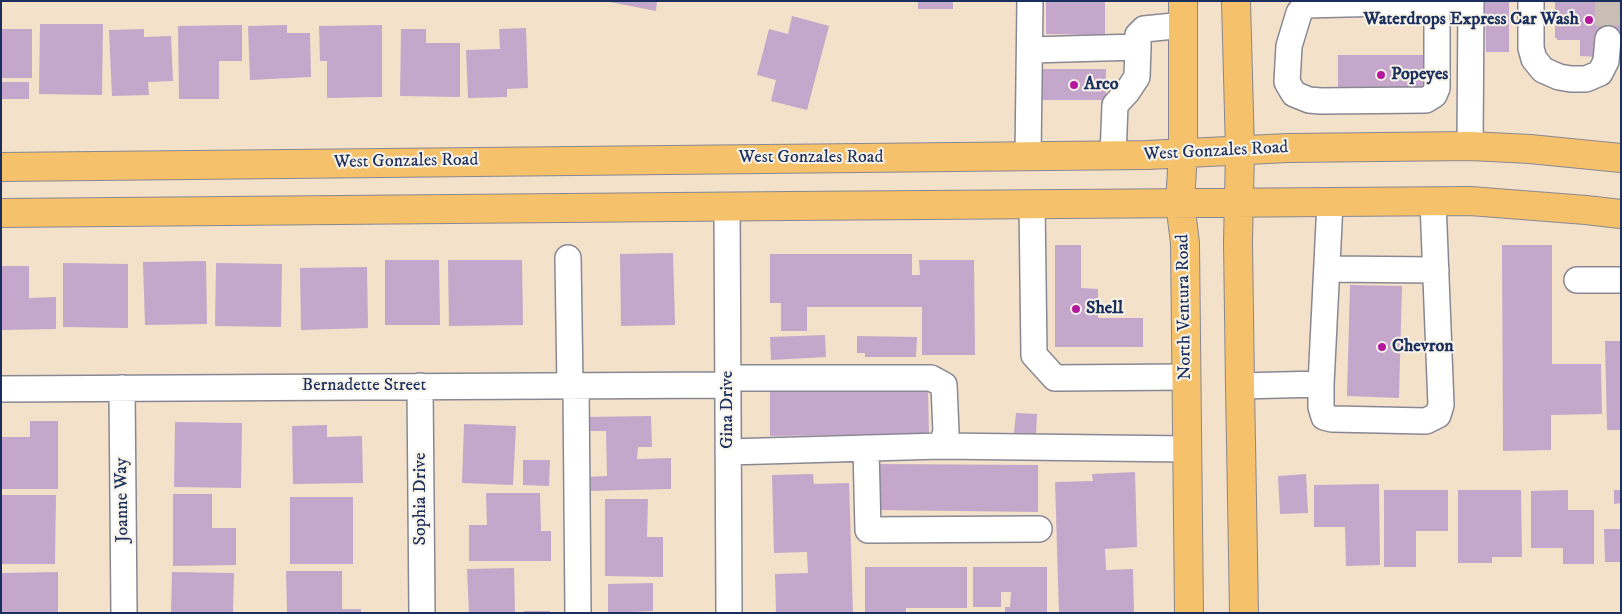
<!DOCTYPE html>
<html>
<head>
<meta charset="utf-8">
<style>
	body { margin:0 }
	#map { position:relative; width:1622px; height:614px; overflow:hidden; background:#f4e1c9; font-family:"IM FELL DW Pica",serif }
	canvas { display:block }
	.frame { position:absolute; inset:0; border:2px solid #1b2f5e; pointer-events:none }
</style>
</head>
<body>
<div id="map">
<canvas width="1622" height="614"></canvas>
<div class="frame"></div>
</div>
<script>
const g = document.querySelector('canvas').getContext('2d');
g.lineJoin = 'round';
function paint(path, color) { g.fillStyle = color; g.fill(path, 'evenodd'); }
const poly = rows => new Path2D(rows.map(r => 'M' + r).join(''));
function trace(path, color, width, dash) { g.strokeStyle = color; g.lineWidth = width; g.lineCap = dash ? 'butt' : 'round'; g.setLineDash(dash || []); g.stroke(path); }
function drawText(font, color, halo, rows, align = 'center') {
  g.font = font + ' "IM FELL DW Pica",serif'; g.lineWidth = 4; g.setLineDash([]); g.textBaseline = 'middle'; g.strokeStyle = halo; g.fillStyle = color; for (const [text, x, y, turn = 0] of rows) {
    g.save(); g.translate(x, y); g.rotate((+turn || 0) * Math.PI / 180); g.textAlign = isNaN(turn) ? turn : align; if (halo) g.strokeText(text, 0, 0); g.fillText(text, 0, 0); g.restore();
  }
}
const building = poly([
	[605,1,657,1,656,11],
	[918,1,953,1,953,9,918,9],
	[1046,1,1105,1,1105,35,1046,34],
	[1485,1,1509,1,1509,52,1486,52],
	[1555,1,1621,1,1621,38,1597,39,1597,57,1580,56,1580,40,1557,40,1557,38,1555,38],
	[792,16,829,26,807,110,771,101,776,80,757,75,769,29,788,34],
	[40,24,103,24,102,95,39,94],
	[242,25,242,61,219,61,219,99,179,99,178,26],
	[287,25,287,33,310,33,311,77,250,80,248,26],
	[382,25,382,97,327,98,327,61,320,61,319,26],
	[526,28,528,88,507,89,507,97,468,98,466,50,500,49,499,29],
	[1,29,32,29,32,78,1,78],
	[144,29,144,37,171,36,173,81,148,82,149,95,112,96,109,30],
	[401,29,426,29,426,43,460,43,460,97,400,96],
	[1338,55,1425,55,1425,95,1338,94],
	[1042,69,1106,69,1106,100,1042,100],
	[1,82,29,82,29,99,1,99],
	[1055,245,1081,245,1081,288,1098,289,1098,318,1143,318,1143,347,1055,347],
	[1502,245,1552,245,1552,364,1601,364,1602,414,1551,415,1551,450,1503,451],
	[673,253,675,325,621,326,620,254],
	[770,254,912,254,912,275,920,275,919,260,974,260,975,355,922,355,922,307,807,307,807,331,781,331,781,303,770,303],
	[385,260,439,260,440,325,385,325],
	[448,260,522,260,523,325,449,326],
	[206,261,207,324,145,325,143,262],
	[63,263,128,264,128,328,63,327],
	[216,263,282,264,281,327,215,326],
	[1,266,29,266,29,298,56,297,56,329,1,330],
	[367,267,368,328,301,330,300,268],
	[1350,285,1402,286,1399,398,1347,396],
	[825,335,826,357,771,360,770,337],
	[857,336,917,337,916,357,865,357,865,353,857,353],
	[1605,341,1621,341,1621,430,1607,430],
	[928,388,929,434,770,436,770,389],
	[1016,413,1037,414,1036,434,1014,433],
	[651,416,652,447,638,447,637,459,671,458,671,489,585,491,585,477,607,476,606,431,586,431,586,417],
	[30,421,58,421,58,489,1,489,1,437,30,437],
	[175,422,242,423,241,488,174,487],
	[464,424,516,426,513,485,462,483],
	[327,425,327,437,362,436,363,483,293,484,292,426],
	[523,460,550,460,549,486,523,485],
	[880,464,1038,465,1038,512,879,510],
	[1135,472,1137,547,1105,549,1106,570,1133,569,1134,613,1059,613,1055,482,1093,481,1092,474],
	[813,474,814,484,849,483,853,613,776,613,775,574,808,573,807,552,774,553,772,475],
	[1306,474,1308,513,1280,514,1278,476],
	[1379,484,1380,565,1346,566,1345,527,1314,527,1314,485],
	[1384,490,1448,490,1448,531,1416,531,1416,567,1384,567],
	[1458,490,1521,490,1522,557,1492,557,1492,563,1458,563],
	[1568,490,1568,510,1594,510,1594,564,1563,564,1563,548,1531,548,1531,491],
	[1614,490,1621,490,1621,503,1614,504],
	[486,493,540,493,541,531,551,531,551,561,469,561,469,525,487,525],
	[173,494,212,494,212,528,236,528,236,565,173,566],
	[1,495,56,495,55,564,1,564],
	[290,497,353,497,353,564,290,564],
	[605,499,648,499,647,537,663,537,663,577,605,576],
	[1604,529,1621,529,1621,562,1605,562],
	[865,567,967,567,967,608,906,608,906,613,865,613],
	[973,567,1047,567,1047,613,1005,613,1005,607,1010,607,1011,592,1001,592,1001,607,973,607],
	[514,568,515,613,469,613,467,569],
	[286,571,342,571,342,609,361,609,361,613,287,613],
	[58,572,58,613,1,613,1,573],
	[172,572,234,573,233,613,171,613],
	[653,583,653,611,608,613,608,584],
	[524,611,550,611,550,613,524,613]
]);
const minorTunnel = poly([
	[1607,1,1608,39]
]);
const minor = poly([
	[1305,1,1305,5,1469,1],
	[1531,1,1531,48,1534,59,1543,70,1559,77,1571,79,1586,79,1600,73,1606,61,1608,39],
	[1305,5,1299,13,1289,46,1287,82,1294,94,1309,100,1321,101,1426,100,1434,95,1437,88,1437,2],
	[1138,47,1138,35,1144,29,1184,25],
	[1030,50,1138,47,1137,77,1127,92,1115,105,1113,156],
	[1470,146,1471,1],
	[1028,156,1030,1],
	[1032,204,1034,355,1055,378,1187,377],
	[727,206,729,613],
	[568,258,570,386],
	[1327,269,1436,270],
	[1577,280,1621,280],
	[727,378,931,378,944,385,946,432,941,446,728,452],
	[1321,384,1321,407,1324,417,1332,419,1426,421,1438,415,1441,405,1433,202],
	[420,386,422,613],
	[576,386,578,613],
	[1240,386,1321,384,1330,203],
	[122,388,124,613],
	[1,389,727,385],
	[941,446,1187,449],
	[866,448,868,530,1039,529]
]);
const major = poly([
	[1183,1,1183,153,1180,203,1185,243,1189,613],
	[1236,1,1240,151,1238,242,1240,386,1244,613],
	[1,167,1147,155,1288,148,1470,146,1530,149,1621,158],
	[1,213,789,206,1470,201,1586,210,1621,214]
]);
const markers = [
	[1589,20,5,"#b5179e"],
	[1381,75,5,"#b5179e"],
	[1074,85,5,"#b5179e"],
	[1076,309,5,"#b5179e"],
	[1382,347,5,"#b5179e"]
];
const poiNames = [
	["Waterdrops Express Car Wash",1579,20,"right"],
	["Popeyes",1391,75],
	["Arco",1084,85],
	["Shell",1086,309],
	["Chevron",1392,347]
];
const streetNames = [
	["West Gonzales Road",1216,152,-3],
	["West Gonzales Road",811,158],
	["West Gonzales Road",406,162,-1],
	["North Ventura Road",1185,307,-91],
	["Bernadette Street",364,386],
	["Gina Drive",728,410,-90],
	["Sophia Drive",421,499,-90],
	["Joanne Way",123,500,-91]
];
paint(building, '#c5a7cb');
trace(minorTunnel, '#c9bdb4', 25, [25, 12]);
trace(minor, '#888894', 28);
trace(major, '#888894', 30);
trace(minor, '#fff', 25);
trace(major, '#f5c16b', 28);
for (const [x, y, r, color] of markers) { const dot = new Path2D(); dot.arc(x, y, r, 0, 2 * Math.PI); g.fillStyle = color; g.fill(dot); trace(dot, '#f7f3e8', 2); }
drawText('bold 18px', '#1b2f5e', '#f7f3e8', poiNames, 'left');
drawText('18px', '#1b2f5e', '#f7f3e8', streetNames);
</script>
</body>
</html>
